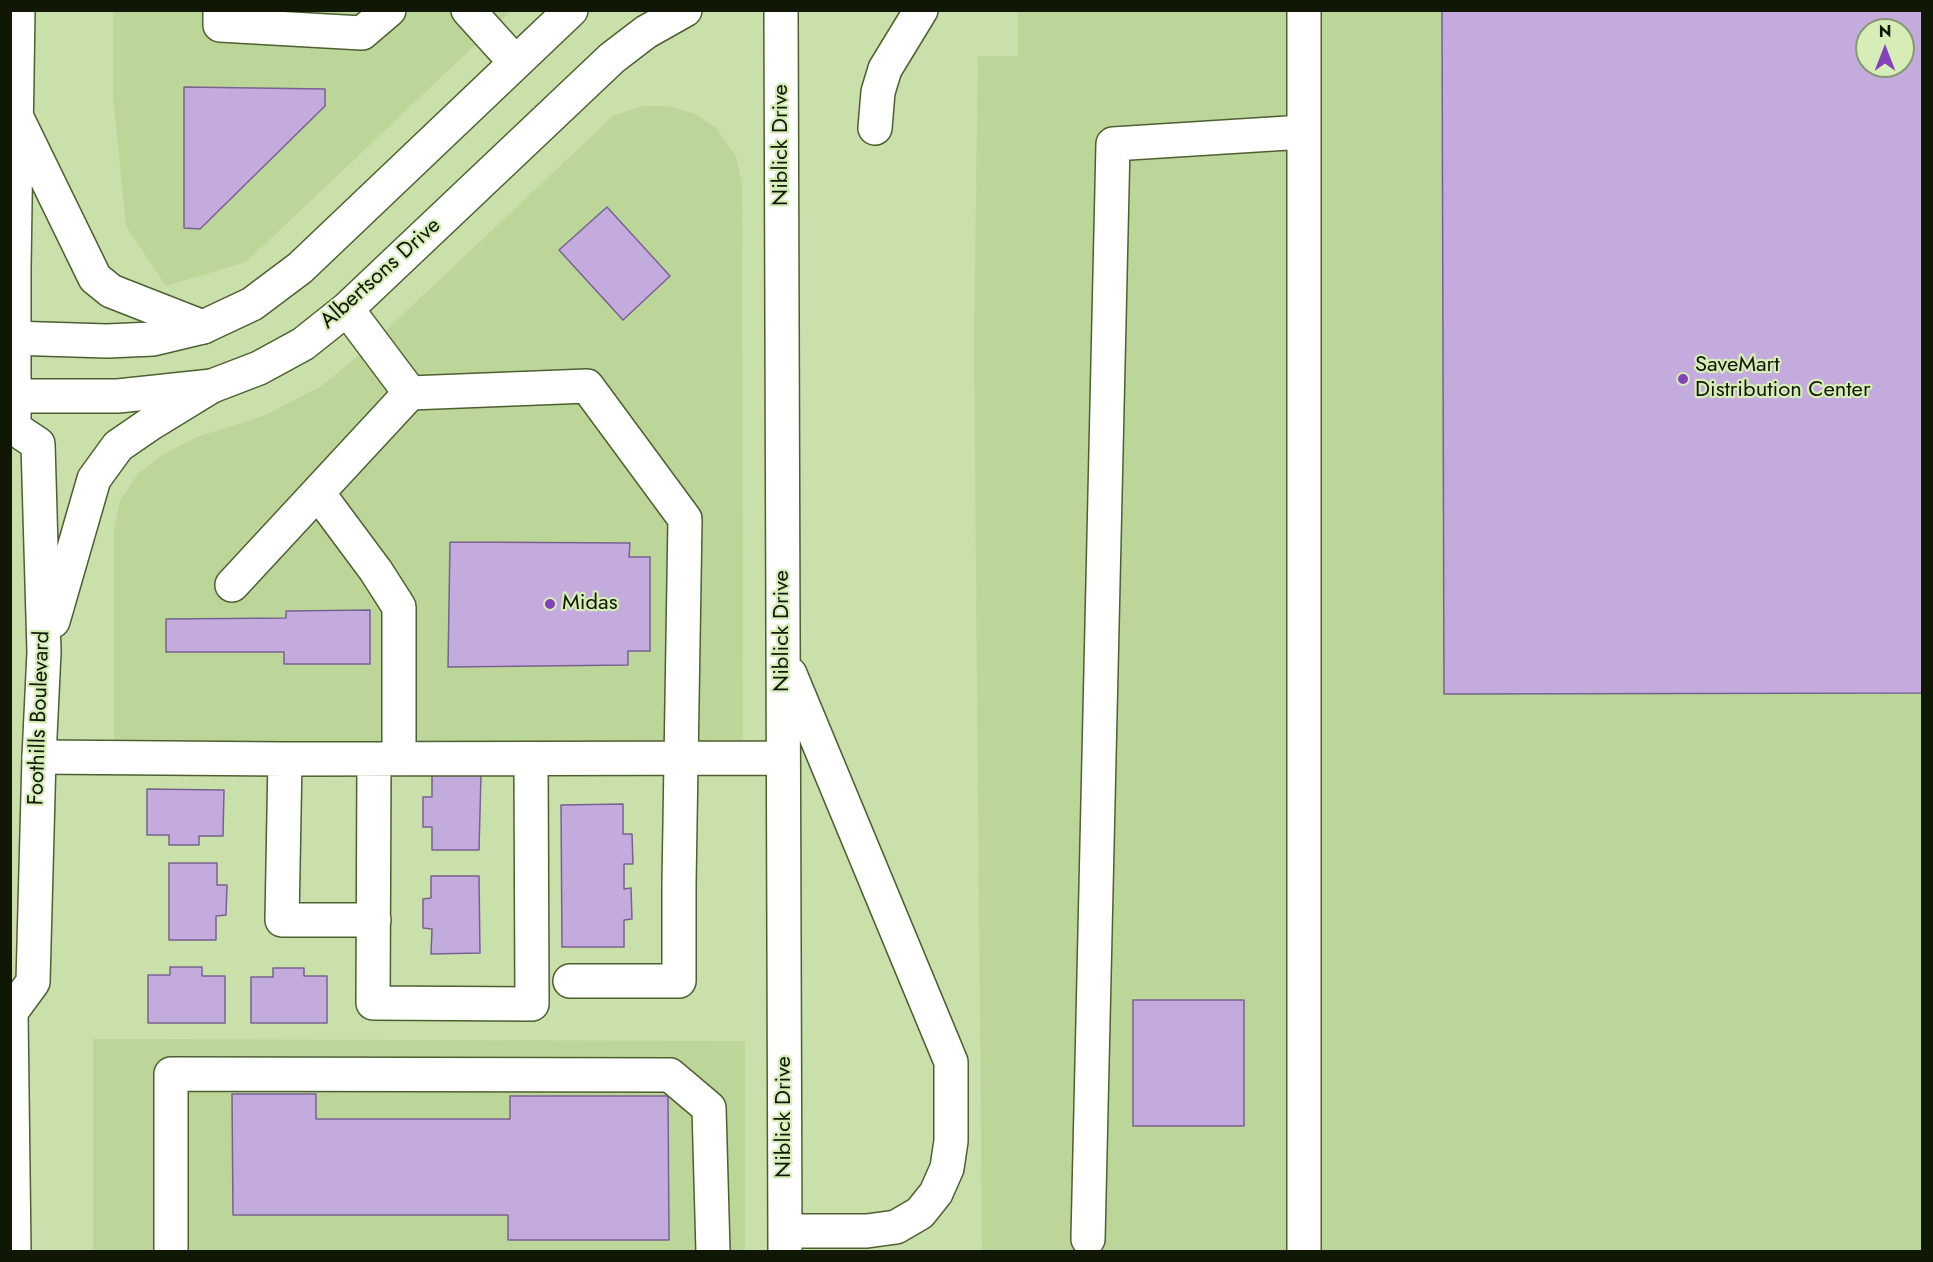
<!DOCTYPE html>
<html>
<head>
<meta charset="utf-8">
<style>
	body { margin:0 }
	#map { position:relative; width:1933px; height:1262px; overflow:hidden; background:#c9e0aa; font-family:Jost,sans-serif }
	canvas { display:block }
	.frame { position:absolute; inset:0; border:12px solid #101805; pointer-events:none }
	.north { position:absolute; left:1855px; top:18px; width:60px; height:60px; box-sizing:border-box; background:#d6edb7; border:2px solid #879870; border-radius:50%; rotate:0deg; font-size:16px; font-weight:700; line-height:24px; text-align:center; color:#101805 }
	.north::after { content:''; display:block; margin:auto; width:21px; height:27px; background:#8342b7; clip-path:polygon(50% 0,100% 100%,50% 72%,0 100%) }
</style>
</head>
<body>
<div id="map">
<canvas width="1933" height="1262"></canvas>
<div class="frame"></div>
<div class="north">N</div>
</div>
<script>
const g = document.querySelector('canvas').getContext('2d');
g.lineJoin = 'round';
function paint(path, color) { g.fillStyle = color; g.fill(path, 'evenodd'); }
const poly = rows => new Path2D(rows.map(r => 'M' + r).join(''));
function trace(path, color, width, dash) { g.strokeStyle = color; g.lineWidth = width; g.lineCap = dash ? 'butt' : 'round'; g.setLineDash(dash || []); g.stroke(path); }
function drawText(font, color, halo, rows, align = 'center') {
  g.font = font + ' Jost,sans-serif'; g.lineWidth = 4.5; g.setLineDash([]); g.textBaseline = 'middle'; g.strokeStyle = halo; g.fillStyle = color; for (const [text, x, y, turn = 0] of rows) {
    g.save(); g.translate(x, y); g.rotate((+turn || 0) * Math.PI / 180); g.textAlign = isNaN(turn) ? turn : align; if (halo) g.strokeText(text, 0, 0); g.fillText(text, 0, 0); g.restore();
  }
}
const built = poly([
	[1018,10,1922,11,1922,1251,982,1251,974,341,978,56,1018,56],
	[1867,30,1903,30,1903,66,1867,66],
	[113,11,511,11,246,262,166,286,126,226,113,96],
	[642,106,668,106,695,114,716,128,736,156,742,184,743,747,114,748,114,529,120,500,138,474,162,455,197,437,263,416,320,387,363,352,613,116],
	[93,1039,745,1041,745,1251,93,1252]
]);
const building = poly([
	[1442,10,1922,10,1922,693,1444,694,1442,10],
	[1867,30,1903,30,1903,66,1867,66,1867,30],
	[184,87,325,89,325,106,200,229,184,228,184,87],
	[607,207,670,276,623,320,559,250,607,207],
	[450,542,630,543,629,557,650,557,650,651,628,651,628,665,448,667,450,542],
	[370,610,370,664,284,664,284,652,166,652,166,619,286,618,286,611,370,610],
	[481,774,479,850,432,850,432,827,423,827,423,797,432,797,432,775,481,774],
	[147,789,224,790,223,836,199,836,199,845,169,845,169,835,147,835,147,789],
	[623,804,623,834,632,834,633,864,624,864,624,889,631,888,632,919,624,920,624,947,562,947,561,805,623,804],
	[169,863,217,863,217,885,227,885,226,915,216,916,216,940,169,940,169,863],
	[431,876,479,876,480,953,431,954,432,929,423,928,423,899,431,898,431,876],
	[170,967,202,967,202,976,225,976,225,1023,148,1023,148,975,170,975,170,967],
	[273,968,304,968,304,976,327,976,327,1023,251,1023,251,977,273,977,273,968],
	[1133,1000,1244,1000,1244,1126,1133,1126,1133,1000],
	[232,1094,316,1094,316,1119,510,1119,510,1096,668,1096,669,1240,508,1240,508,1215,233,1215,232,1094]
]);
const minor = poly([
	[220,10,220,25,362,33,389,10],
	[468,10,515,62],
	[781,10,785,1252],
	[1304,10,1304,1250],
	[875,128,878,92,885,69,921,10],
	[347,309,410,393],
	[10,338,107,341,153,339,203,327,252,304,300,268,571,10],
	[10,396,118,396,212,386,259,368,303,344,347,309,612,58,646,32,685,10],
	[318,493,376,571,399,607,399,759],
	[232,585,410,393,587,386,685,519,679,884,679,981,570,981],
	[39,757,285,759,783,758],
	[285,759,282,920,374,920],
	[374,759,373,1003,532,1004,531,759],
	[785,1231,867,1231,896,1227,920,1213,936,1193,947,1168,951,1141,951,1062,790,674],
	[1088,1239,1113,144,1304,132],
	[171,1252,171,1074,670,1075,709,1108,713,1252]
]);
const major = poly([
	[18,120,95,278,111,291,203,327],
	[14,428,38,444,44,652,39,757,33,982,11,1012,14,1252],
	[14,428,14,268,18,10],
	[53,621,94,479,118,446,150,424,212,386]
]);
const markers = [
	[1683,379,6,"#8342b7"],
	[550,604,6,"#8342b7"]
];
const streetNames = [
	["Niblick Drive",782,145,-90],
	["Albertsons Drive",381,274,-42],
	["Niblick Drive",783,631,-90],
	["Foothills Boulevard",40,718,-88],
	["Niblick Drive",785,1117,-90]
];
const poiNames = [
	["SaveMart",1695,366],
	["Distribution Center",1695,391],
	["Midas",562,604]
];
paint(built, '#bcd599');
paint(building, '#c3abde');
trace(building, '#796290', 1.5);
trace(minor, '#4d6030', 36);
trace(major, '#4d6030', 36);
trace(minor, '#fff', 33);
trace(major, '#fff', 33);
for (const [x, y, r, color] of markers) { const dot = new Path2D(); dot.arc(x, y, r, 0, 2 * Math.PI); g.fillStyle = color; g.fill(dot); trace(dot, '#d6edb7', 2); }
drawText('22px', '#101805', '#d6edb7', streetNames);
drawText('22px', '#101805', '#d6edb7', poiNames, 'left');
</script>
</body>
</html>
